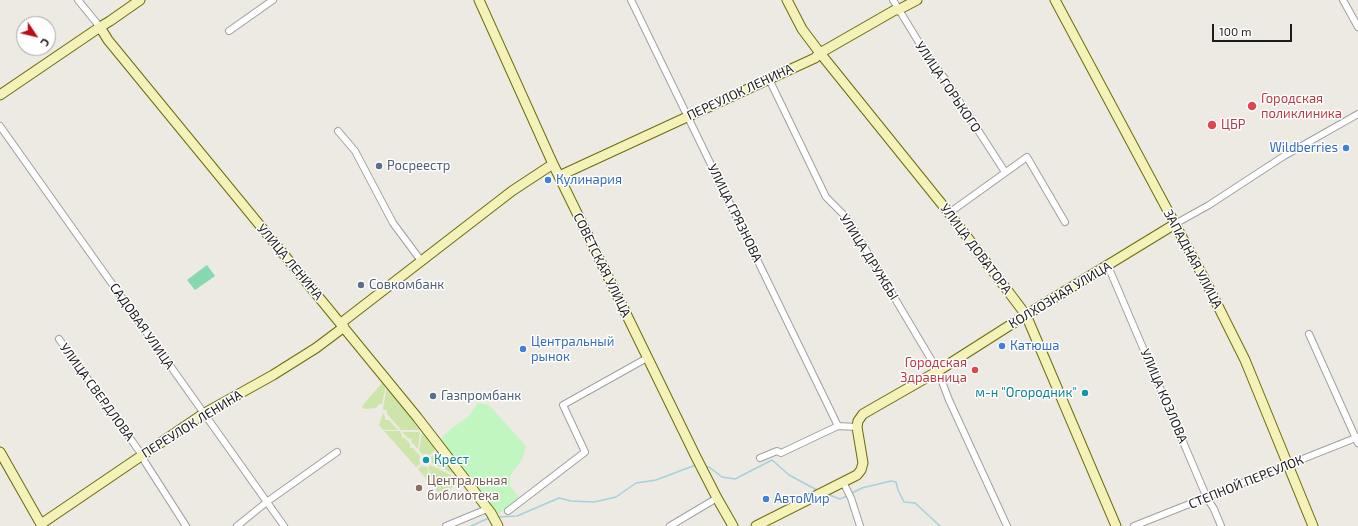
<!DOCTYPE html>
<html>
<head>
<meta charset="utf-8">
<style>
	body { margin:0 }
	#map { position:relative; width:1358px; height:526px; overflow:hidden; background:#ede9e3; font-family:"Exo 2",sans-serif }
	canvas { display:block }
	.north { position:absolute; left:16px; top:16px; width:40px; height:40px; box-sizing:border-box; background:#fff; border:1px solid #a4a4a4; border-radius:50%; rotate:125deg; font-size:11px; font-weight:700; line-height:16px; text-align:center; color:#1c1c1c }
	.north::after { content:''; display:block; margin:auto; width:14px; height:18px; background:#bd0c1d; clip-path:polygon(50% 0,100% 100%,50% 72%,0 100%) }
	.scale { position:absolute; left:1212px; top:24px; width:80px; height:18px; box-sizing:border-box; border:2px solid #1c1c1c; border-top:0; padding-left:5px; font-size:12px; line-height:14px; white-space:nowrap; color:#1c1c1c; -webkit-text-stroke:3px #fff; paint-order:stroke }
</style>
</head>
<body>
<div id="map">
<canvas width="1358" height="526"></canvas>
<div class="north">С</div>
<div class="scale">100 m</div>
</div>
<script>
const g = document.querySelector('canvas').getContext('2d');
g.lineJoin = 'round';
function paint(path, color) { g.fillStyle = color; g.fill(path, 'evenodd'); }
const poly = rows => new Path2D(rows.map(r => 'M' + r).join(''));
function trace(path, color, width, dash) { g.strokeStyle = color; g.lineWidth = width; g.lineCap = dash ? 'butt' : 'round'; g.setLineDash(dash || []); g.stroke(path); }
function drawText(font, color, halo, rows, align = 'center') {
  g.font = font + ' "Exo 2",sans-serif'; g.lineWidth = 3; g.setLineDash([]); g.textBaseline = 'middle'; g.strokeStyle = halo; g.fillStyle = color; for (const [text, x, y, turn = 0] of rows) {
    g.save(); g.translate(x, y); g.rotate((+turn || 0) * Math.PI / 180); g.textAlign = isNaN(turn) ? turn : align; if (halo) g.strokeText(text, 0, 0); g.fillText(text, 0, 0); g.restore();
  }
}
const grass = poly([
	[382,383,386,384,382,404,379,404,376,408,364,409,362,407,363,405],
	[387,386,421,429,421,430,401,430,387,414,387,410,384,410,383,409],
	[383,413,385,416,385,420,389,420,398,430,383,430,379,425],
	[384,431,400,431,402,435,402,438,405,438,410,444,410,448,413,448,420,456,419,459,420,464,416,467],
	[402,432,420,432,418,449,411,442,412,439,408,438],
	[422,432,436,449,430,455,427,454,422,454,419,451],
	[438,451,458,476,432,463,431,457],
	[431,465,460,480,461,481,441,496,436,490,428,467],
	[421,466,427,467,434,488,418,469]
]);
const park = poly([
	[478,403,489,405,526,446,522,460,513,471,510,477,510,486,519,497,499,514,494,512,440,440,451,429,469,416]
]);
const pitch = poly([
	[207,265,215,276,195,290,187,280]
]);
const stream = poly([
	[705,467,709,467,722,477,735,479,772,460,789,475,817,490],
	[827,494,840,499,847,496],
	[850,494,862,488,891,481,896,482,898,490,904,502,915,503,940,526],
	[497,517,517,516,559,498,571,501,594,502,616,497,636,483,656,480,693,466,697,466],
	[471,526,489,518]
]);
const street = poly([
	[78,0,100,27],
	[631,0,838,426],
	[893,0,926,54,945,79,1005,172],
	[1343,0,1358,27],
	[229,31,273,0],
	[769,79,826,197,847,218,938,371,949,400,1007,526],
	[0,126,284,526],
	[338,131,355,151,393,223,422,262],
	[949,213,1027,157,1065,222],
	[1175,224,1209,205,1284,156,1358,114],
	[1108,266,1207,498,1214,509,1221,526],
	[1309,334,1358,443],
	[59,339,142,455,145,462,186,526],
	[760,458,777,451,781,453,838,426,857,427],
	[843,482,851,498,860,526],
	[508,511,585,452,563,405,647,358],
	[237,526,268,501,337,452],
	[446,526,487,509],
	[670,526,717,498],
	[1134,526,1358,437]
]);
const secondary = poly([
	[479,0,553,164,696,457,717,498,733,526],
	[787,0,802,29,820,53,949,213,1026,315,1116,526],
	[1055,0,1206,282,1245,360,1313,526],
	[100,27,108,40,417,417,491,513,498,526],
	[0,95,100,27,110,21,140,0],
	[559,176,815,58,820,53,895,10,898,10,917,0],
	[341,323,512,191,553,164],
	[0,452,42,526],
	[41,524,203,414,273,375,316,348,344,327],
	[756,526,857,475,861,470,863,463,857,427,858,421,863,414,938,371,1026,315,1175,224]
]);
const markers = [
	[1252,106,5,"#e0444e"],
	[1212,125,5,"#e0444e"],
	[1346,148,4,"#3f7fe0"],
	[379,166,4,"#5c6f8a"],
	[548,180,4,"#3f7fe0"],
	[361,285,4,"#5c6f8a"],
	[1002,346,4,"#3f7fe0"],
	[523,349,4,"#3f7fe0"],
	[975,370,4,"#e0444e"],
	[1085,393,4,"#0f9aa8"],
	[433,396,4,"#5c6f8a"],
	[426,460,4,"#0f9aa8"],
	[419,488,4,"#8d6e63"],
	[766,499,4,"#3f7fe0"]
];
const streetNames = [
	["УЛИЦА ГОРЬКОГО",948,87,56],
	["ПЕРЕУЛОК ЛЕНИНА",740,92,-25],
	["УЛИЦА ГРЯЗНОВА",735,213,64],
	["УЛИЦА ДОВАТОРА",976,249,53],
	["УЛИЦА ДРУЖБЫ",869,257,58],
	["ЗАПАДНАЯ УЛИЦА",1193,259,62],
	["УЛИЦА ЛЕНИНА",290,262,50],
	["СОВЕТСКАЯ УЛИЦА",602,265,64],
	["КОЛХОЗНАЯ УЛИЦА",1060,295,-31],
	["САДОВАЯ УЛИЦА",142,326,55],
	["УЛИЦА СВЕРДЛОВА",97,392,54],
	["УЛИЦА КОЗЛОВА",1164,396,67],
	["ПЕРЕУЛОК ЛЕНИНА",192,424,-32],
	["СТЕПНОЙ ПЕРЕУЛОК",1246,482,-22]
];
const healthNames = [
	["Городская",1261,99],
	["поликлиника",1261,114],
	["ЦБР",1221,125],
	["Городская",967,363,"right"],
	["Здравница",967,378,"right"]
];
const shopNames = [
	["Wildberries",1338,148,"right"],
	["Кулинария",556,180],
	["Центральный",531,342],
	["рынок",531,357],
	["Катюша",1010,346],
	["АвтоМир",774,499]
];
const serviceNames = [
	["Росреестр",387,166],
	["Совкомбанк",369,285],
	["Газпромбанк",441,396]
];
const cultureNames = [
	["м-н \"Огородник\"",1077,393],
	["Крест",434,460,"left"]
];
const educationNames = [
	["Центральная",427,481],
	["библиотека",427,496]
];
paint(grass, '#cde5ab');
paint(park, '#c2f6c1');
paint(pitch, '#85d8b0');
trace(stream, '#a5d2d9', 1.5);
trace(street, '#a0a0a0', 8);
trace(secondary, '#6b6c0b', 11);
trace(street, '#fff', 6);
trace(secondary, '#f5f2b9', 9);
for (const [x, y, r, color] of markers) { const dot = new Path2D(); dot.arc(x, y, r, 0, 2 * Math.PI); g.fillStyle = color; g.fill(dot); trace(dot, '#fff', 1.5); }
drawText('13px', '#1c1c1c', '#fff', streetNames);
drawText('13px', '#be3a42', '#fff', healthNames, 'left');
drawText('13px', '#366cbe', '#fff', shopNames, 'left');
drawText('13px', '#4e5e75', '#fff', serviceNames, 'left');
drawText('13px', '#0d838f', '#fff', cultureNames, 'right');
drawText('13px', '#785e54', '#fff', educationNames, 'left');
</script>
</body>
</html>
